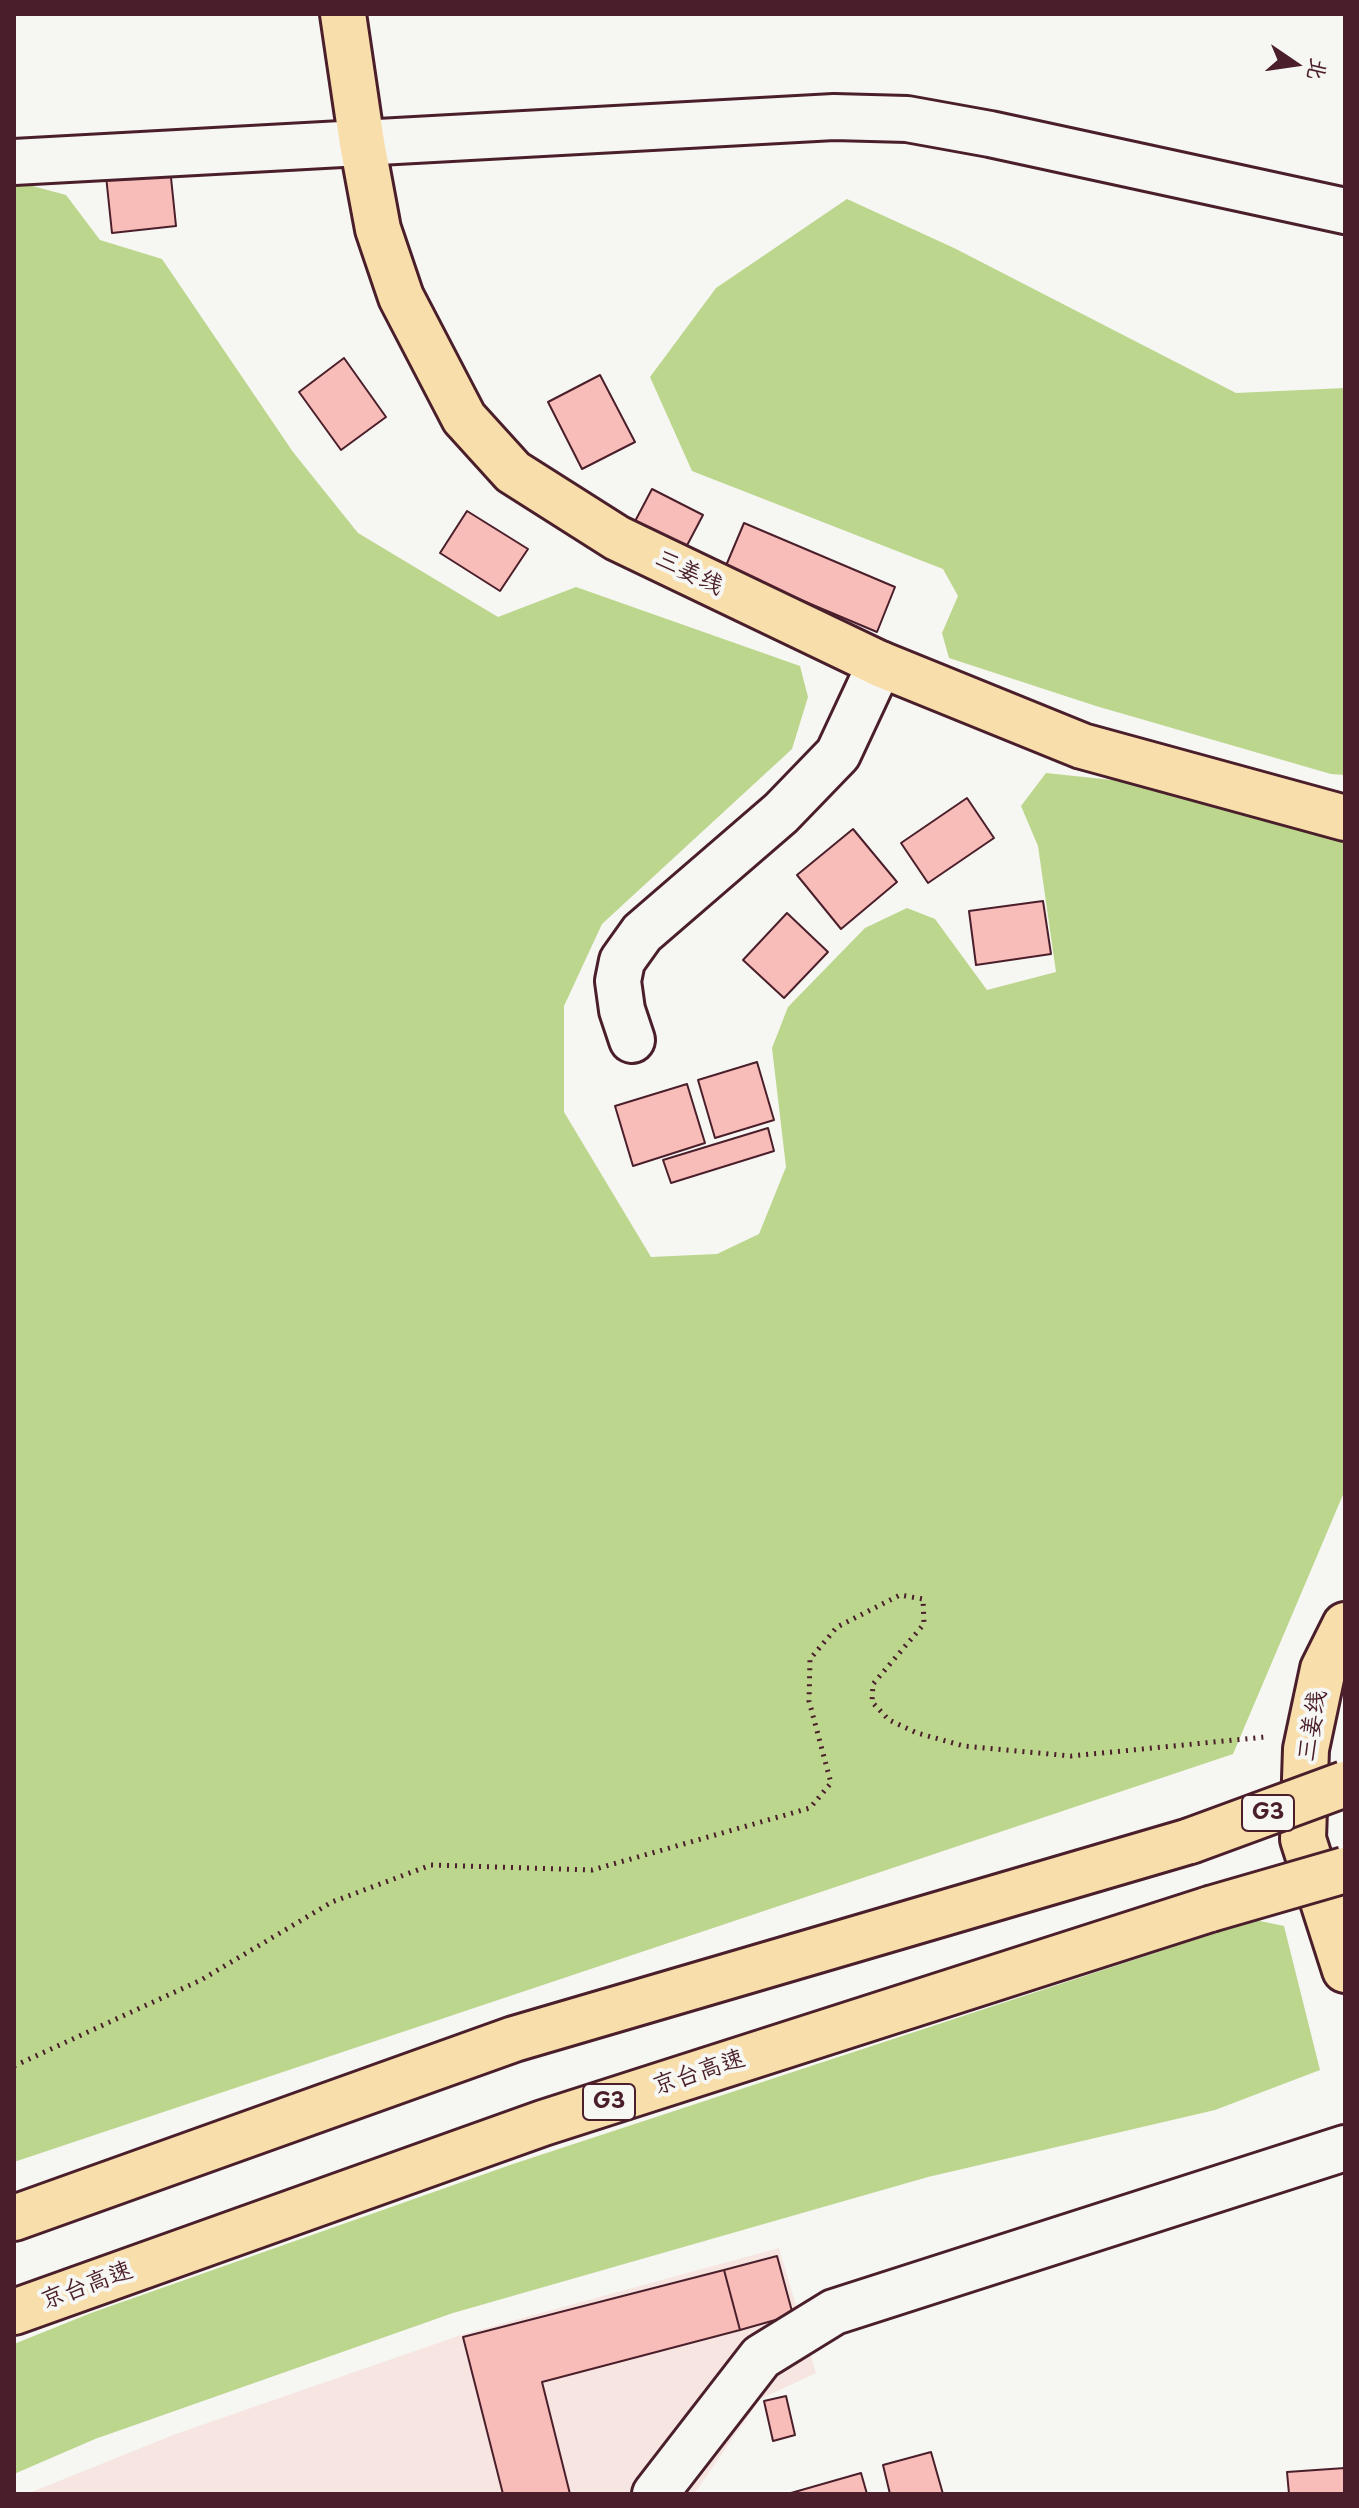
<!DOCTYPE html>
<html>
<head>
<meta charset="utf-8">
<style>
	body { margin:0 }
	#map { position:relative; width:1359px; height:2508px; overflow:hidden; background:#f6f6f2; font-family:"Playpen Sans","LXGW WenKai TC",sans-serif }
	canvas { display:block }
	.frame { position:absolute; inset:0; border:16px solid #4a1f2b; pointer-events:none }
	.north { position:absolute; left:1255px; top:24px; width:80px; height:80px; -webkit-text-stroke:6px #f6f6f2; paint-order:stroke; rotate:103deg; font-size:22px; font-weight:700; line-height:32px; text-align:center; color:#4a1f2b }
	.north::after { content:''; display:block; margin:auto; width:28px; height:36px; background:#4a1f2b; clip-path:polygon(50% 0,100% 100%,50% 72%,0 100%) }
</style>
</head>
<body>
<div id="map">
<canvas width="1359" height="2508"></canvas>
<div class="frame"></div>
<div class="north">北</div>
</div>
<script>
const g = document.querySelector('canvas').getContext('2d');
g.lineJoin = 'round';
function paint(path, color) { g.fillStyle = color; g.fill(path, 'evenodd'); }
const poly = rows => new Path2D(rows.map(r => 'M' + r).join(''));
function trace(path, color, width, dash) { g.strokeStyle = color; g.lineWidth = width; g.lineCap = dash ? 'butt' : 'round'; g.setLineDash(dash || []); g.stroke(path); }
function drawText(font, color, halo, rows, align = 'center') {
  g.font = font + ' "Playpen Sans","LXGW WenKai TC",sans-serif'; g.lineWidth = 8; g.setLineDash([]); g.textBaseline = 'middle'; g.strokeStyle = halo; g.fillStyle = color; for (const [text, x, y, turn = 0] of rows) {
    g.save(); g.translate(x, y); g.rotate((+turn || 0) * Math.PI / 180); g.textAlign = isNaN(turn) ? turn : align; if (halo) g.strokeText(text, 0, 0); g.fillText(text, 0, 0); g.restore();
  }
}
const built = poly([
	[779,2248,816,2373,760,2399,694,2494,27,2494,173,2435,464,2334]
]);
const green = poly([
	[14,181,66,195,100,240,162,259,293,452,358,533,498,617,576,587,800,666,808,697,792,749,602,924,564,1006,564,1112,651,1257,717,1254,759,1234,786,1167,772,1048,788,1007,865,928,907,908,935,919,987,990,1056,972,1038,846,1021,806,1046,773,1141,783,1345,840,1345,1490,1233,1754,14,2162],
	[847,199,954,248,1236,393,1345,388,1345,775,1331,774,1096,706,949,658,942,633,958,596,943,569,692,471,650,377,716,288],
	[1255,1920,1284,1926,1320,2070,1215,2110,928,2177,453,2313,95,2439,14,2474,14,2344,91,2313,513,2164]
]);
const building = poly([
	[170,168,176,226,112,233,106,176,170,168],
	[344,358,386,417,341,450,299,392,344,358],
	[600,375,635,442,582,469,548,402,600,375],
	[652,489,703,515,683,553,632,527,652,489],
	[467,511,528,549,500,591,440,553,467,511],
	[744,523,895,587,877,632,725,568,744,523],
	[967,798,994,838,928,883,901,843,967,798],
	[853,829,897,882,841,929,797,875,853,829],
	[1043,901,1051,954,976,965,969,911,1043,901],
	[787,913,828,952,784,998,743,960,787,913],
	[757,1062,774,1120,715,1138,698,1080,757,1062],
	[687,1084,705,1143,633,1166,615,1106,687,1084],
	[768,1128,774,1151,671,1183,663,1160,768,1128],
	[777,2256,793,2315,740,2330,724,2270,777,2256],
	[724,2270,740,2330,542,2382,570,2494,503,2494,463,2337,724,2270],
	[786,2396,795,2435,773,2441,764,2401,786,2396],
	[931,2452,943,2494,890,2494,883,2465,931,2452],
	[1345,2468,1345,2494,1289,2494,1287,2472,1345,2468],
	[861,2473,867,2494,791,2494,791,2493,861,2473]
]);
const path = poly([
	[14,2066,201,1980,332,1902,431,1865,592,1870,810,1808,831,1783,809,1701,810,1659,837,1627,900,1595,923,1599,924,1624,873,1684,872,1702,889,1720,917,1733,964,1746,1071,1756,1265,1737]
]);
const minor = poly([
	[14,162,834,117,907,119,990,134,1345,211],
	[632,1040,622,1010,618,981,622,961,642,933,781,813,838,754,880,664],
	[655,2494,761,2357,834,2312,1345,2148]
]);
const major = poly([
	[343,14,362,143,378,229,401,297,464,418,513,472,617,538,880,664,1082,746,1345,818],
	[1345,1625,1323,1669,1306,1749,1303,1839,1345,1970]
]);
const highway = poly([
	[14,2218,514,2039,1190,1841],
	[14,2312,543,2123,1210,1909]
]);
const highwayBridge = poly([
	[1190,1841,1345,1784],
	[1210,1909,1345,1870]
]);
const shields = [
	[1268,1813,52],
	[609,2102,52]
];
const shieldNames = [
	["G3",1268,1813],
	["G3",609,2102]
];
const streetNames = [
	["三姜线",689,573,26],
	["三姜线",1313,1726,-80],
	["京台高速",699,2073,-18],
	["京台高速",87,2286,-20]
];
paint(built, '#f7e5e1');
paint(green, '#bcd68d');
paint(building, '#f9bdb9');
trace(building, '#4a1f2b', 2);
trace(minor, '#4a1f2b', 50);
trace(major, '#4a1f2b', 50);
trace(highway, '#4a1f2b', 50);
trace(path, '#4a1f2b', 5, [2, 6]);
trace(minor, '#f6f6f2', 44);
trace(major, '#f8deab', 44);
trace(highway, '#f8deab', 44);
trace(highwayBridge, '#4a1f2b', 50, []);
trace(highwayBridge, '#f8deab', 44);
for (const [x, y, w] of shields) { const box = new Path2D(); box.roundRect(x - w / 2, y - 18, w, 36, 6); g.fillStyle = '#f6f6f2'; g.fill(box); trace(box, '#4a1f2b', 2); }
drawText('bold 22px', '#4a1f2b', null, shieldNames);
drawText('24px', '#4a1f2b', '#f6f6f2', streetNames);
</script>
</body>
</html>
